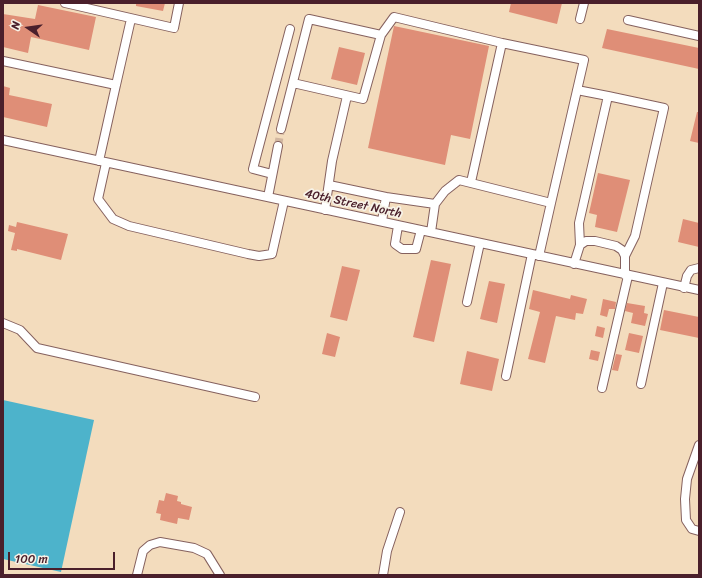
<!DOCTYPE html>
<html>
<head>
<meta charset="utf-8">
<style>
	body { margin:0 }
	#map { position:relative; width:702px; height:578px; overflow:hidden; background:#f3dcbd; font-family:Sriracha,sans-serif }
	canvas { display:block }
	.frame { position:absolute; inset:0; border:4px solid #4a1f2b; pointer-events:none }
	.north { position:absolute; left:8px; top:8px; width:40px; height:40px; -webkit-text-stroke:3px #f7f3e8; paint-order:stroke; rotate:283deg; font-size:11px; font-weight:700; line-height:16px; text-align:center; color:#4a1f2b }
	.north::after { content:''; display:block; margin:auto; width:14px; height:18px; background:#4a1f2b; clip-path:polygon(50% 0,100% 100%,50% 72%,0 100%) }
	.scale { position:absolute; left:8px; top:552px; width:107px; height:18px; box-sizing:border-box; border:2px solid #4a1f2b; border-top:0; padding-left:5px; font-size:12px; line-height:14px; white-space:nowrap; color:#4a1f2b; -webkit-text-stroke:3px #f7f3e8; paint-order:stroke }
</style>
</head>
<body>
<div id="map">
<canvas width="702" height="578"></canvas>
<div class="frame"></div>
<div class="north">N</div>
<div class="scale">100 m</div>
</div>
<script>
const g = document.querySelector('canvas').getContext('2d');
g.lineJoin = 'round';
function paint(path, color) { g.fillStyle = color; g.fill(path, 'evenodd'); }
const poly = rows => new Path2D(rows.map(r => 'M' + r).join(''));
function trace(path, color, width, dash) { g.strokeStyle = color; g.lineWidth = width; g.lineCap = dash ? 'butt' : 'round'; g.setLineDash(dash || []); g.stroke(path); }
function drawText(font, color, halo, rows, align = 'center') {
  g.font = font + ' Sriracha,sans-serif'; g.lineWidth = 3.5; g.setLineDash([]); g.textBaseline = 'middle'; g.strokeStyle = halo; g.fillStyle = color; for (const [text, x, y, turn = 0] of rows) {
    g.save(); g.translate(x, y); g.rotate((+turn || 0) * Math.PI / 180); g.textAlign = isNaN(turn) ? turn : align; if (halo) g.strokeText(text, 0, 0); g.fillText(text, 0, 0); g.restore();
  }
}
const water = poly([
	[3,400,94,420,61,572,3,559]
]);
const building = poly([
	[136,3,165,3,163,11,136,6],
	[511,3,562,3,557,24,509,12],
	[38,5,96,17,89,50,31,37,28,53,3,47,3,14,35,19],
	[394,26,489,46,470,139,451,135,445,165,368,148],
	[607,29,699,48,699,69,602,48],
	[339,47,365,53,357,85,331,79],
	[3,86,10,88,9,95,52,104,47,127,3,117],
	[697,112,699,112,699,143,690,141],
	[598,173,630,180,617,232,595,227,597,215,589,213],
	[683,219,699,223,699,247,678,242],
	[17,222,68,234,61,260,17,249,17,251,11,250,15,233,8,231,9,225,16,227],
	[431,260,451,264,434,342,413,337],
	[342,266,360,270,347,321,330,317],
	[489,281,505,284,497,323,480,319],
	[533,290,570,299,571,295,587,299,583,314,576,313,575,320,556,316,545,363,528,359,540,312,529,309],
	[603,299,616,302,615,309,609,309,607,317,600,315],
	[627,303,645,306,644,313,648,314,645,326,631,323,633,313,625,311],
	[664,310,699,317,699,338,660,330],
	[597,326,605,328,603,338,595,336],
	[327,333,340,337,335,357,322,354],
	[629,333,643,336,639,353,625,350],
	[591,350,600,352,598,361,589,359],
	[467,351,499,359,492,391,460,384],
	[616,354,622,355,618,371,612,370],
	[166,493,178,496,177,501,181,502,181,504,192,507,189,520,178,518,177,524,160,520,161,514,156,513,159,500,164,501]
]);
const minorTunnel = poly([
	[278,146,281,129]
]);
const minor = poly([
	[65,3,174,28,179,3],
	[580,19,584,3],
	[628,20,699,36],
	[381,35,394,17,502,43,471,182],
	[502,43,584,60,551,203],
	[3,61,116,85,99,161],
	[116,85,131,19],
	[577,90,608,96,579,223,580,245],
	[608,96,664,108,635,236,625,256],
	[281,129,309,19,381,35,363,99,293,83],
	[3,140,699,290],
	[106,163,98,199,113,219,129,226,248,254,259,256,272,254,284,201],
	[272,174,253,169,290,29],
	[329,185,386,197],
	[268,197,278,146],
	[435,204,445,191,459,180,551,203,539,256],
	[325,210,332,161,347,96],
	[382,221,386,197,435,204,431,232],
	[398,226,395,244,402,249,416,249,421,230],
	[574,264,580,245,586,241,595,241,616,246,622,250,625,256,625,275],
	[684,288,687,276,691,270,699,268],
	[467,302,480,243],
	[3,323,20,330,37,348,255,397],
	[506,376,532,254],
	[641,384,663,283],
	[602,388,628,276],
	[699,445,687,479,685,499,686,520,692,529,699,531],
	[137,575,143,551,150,545,160,542,194,548,207,554,220,575],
	[383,575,387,551,400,512]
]);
const streetNames = [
	["40th Street North",353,204,12]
];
paint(water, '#4db3cb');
paint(building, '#df8e77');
trace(minorTunnel, '#d1b6a0', 8, [8, 4]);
trace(minor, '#85615e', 10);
trace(minor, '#fff', 8);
drawText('12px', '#4a1f2b', '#f7f3e8', streetNames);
</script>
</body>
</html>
